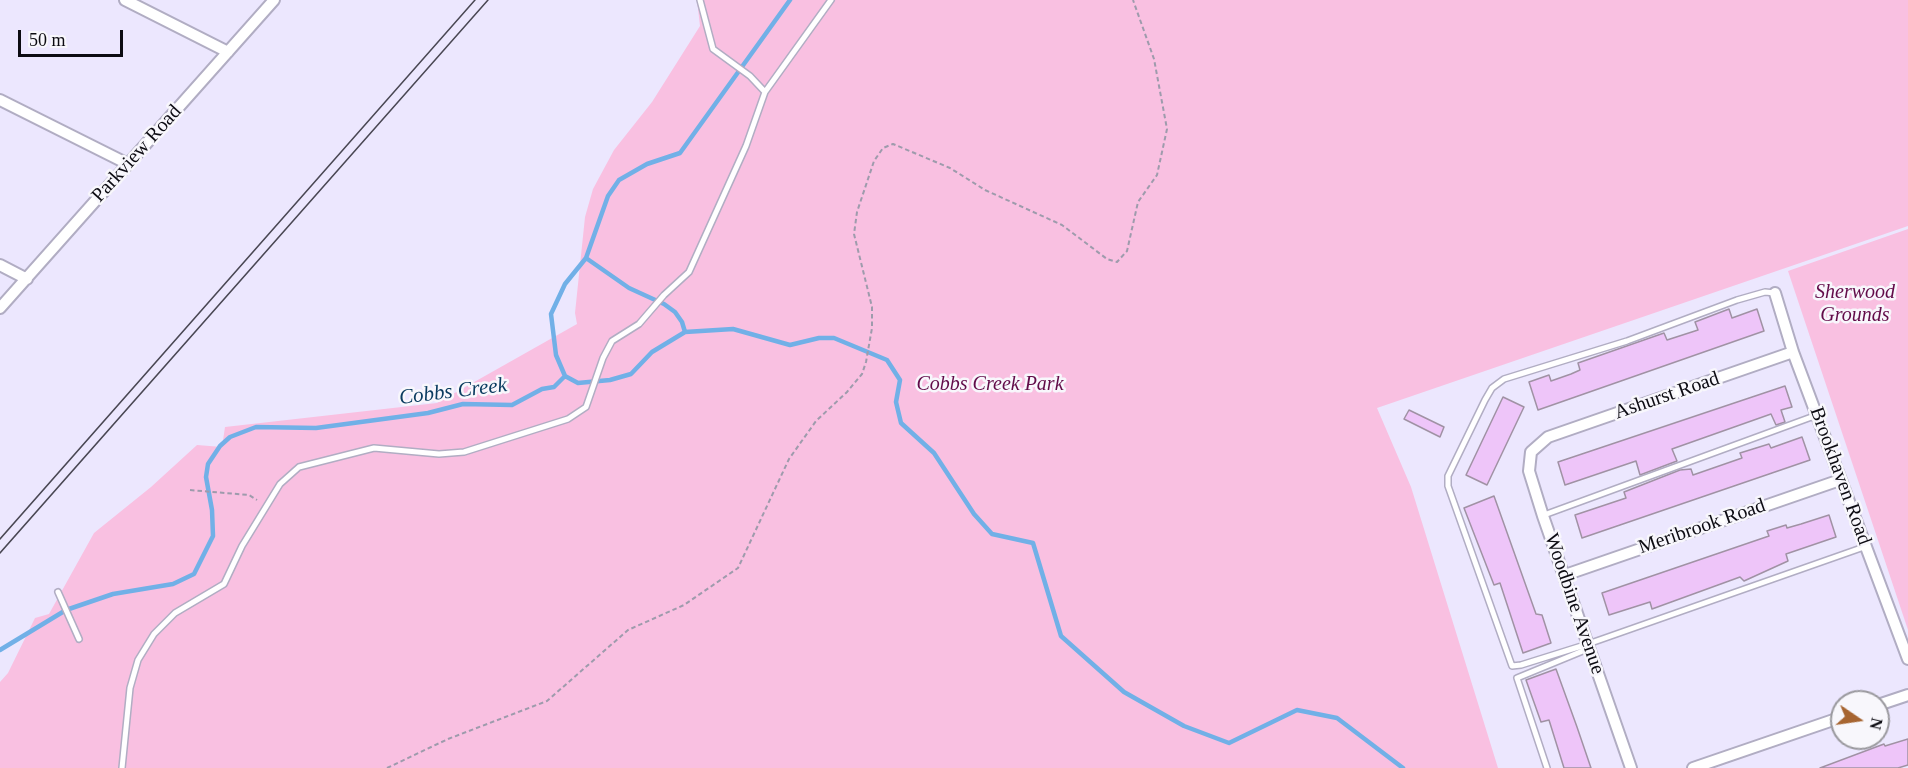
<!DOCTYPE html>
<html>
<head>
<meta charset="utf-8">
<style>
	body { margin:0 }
	#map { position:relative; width:1908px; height:768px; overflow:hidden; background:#ece7fe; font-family:Georgia,serif }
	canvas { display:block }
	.north { position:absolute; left:1830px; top:690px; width:60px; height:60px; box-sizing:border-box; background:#f8f7fc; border:2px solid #9a999e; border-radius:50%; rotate:103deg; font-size:16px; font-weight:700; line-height:24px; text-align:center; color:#0c0b12 }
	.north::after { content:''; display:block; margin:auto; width:21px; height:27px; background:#a76531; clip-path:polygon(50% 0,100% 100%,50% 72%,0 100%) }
	.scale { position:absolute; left:18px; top:30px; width:105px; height:27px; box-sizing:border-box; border:3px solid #0c0b12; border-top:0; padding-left:8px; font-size:18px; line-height:21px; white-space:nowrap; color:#0c0b12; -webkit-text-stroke:4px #f8f7fc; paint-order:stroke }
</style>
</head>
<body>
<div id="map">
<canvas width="1908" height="768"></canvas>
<div class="north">N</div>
<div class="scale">50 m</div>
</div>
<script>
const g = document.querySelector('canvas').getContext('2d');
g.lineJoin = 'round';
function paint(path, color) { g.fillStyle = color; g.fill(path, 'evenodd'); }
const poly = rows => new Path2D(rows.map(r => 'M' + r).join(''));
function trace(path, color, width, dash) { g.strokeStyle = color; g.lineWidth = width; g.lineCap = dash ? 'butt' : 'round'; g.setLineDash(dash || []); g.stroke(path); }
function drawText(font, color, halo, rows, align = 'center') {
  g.font = font + ' Georgia,serif'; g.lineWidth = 5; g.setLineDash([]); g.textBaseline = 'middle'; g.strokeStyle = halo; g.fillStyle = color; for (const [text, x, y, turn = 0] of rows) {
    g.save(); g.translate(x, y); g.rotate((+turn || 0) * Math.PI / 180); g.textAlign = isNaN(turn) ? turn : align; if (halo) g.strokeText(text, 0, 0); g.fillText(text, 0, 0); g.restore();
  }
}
const green = poly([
	[697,0,1908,0,1908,226,1377,408,1411,487,1498,768,0,768,0,682,8,673,35,618,49,614,94,533,151,487,197,445,222,447,225,427,437,403,577,324,575,313,585,217,593,189,614,150,652,102,700,26],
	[1908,229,1908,630,1788,271]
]);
const stream = poly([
	[586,258,629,288,664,304,675,312,682,322,685,332],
	[565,376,578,383,610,380,631,374,652,352,685,332,733,329,790,345,819,338,834,338,887,360,900,380,896,402,901,423,934,453,974,514,992,534,1033,543,1061,636,1124,692,1184,726,1229,743,1297,710,1337,718,1403,768],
	[0,650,66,610,113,594,173,584,194,574,213,536,212,510,206,477,208,464,220,446,230,437,256,427,316,428,428,413,463,404,512,405,542,389,554,387,565,376,556,355,551,314,565,284,586,258,608,196,619,180,647,164,680,153,790,0]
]);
const building = poly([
	[1729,309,1732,318,1757,309,1764,331,1538,410,1529,382,1549,375,1551,381,1571,374,1580,370,1578,363,1664,333,1667,340,1698,330,1695,322,1729,309],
	[1785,386,1792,407,1781,410,1785,422,1776,425,1771,414,1672,449,1677,461,1640,475,1636,461,1565,485,1558,462,1785,386],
	[1503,397,1524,407,1487,485,1466,475,1503,397],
	[1409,410,1444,427,1440,437,1404,419,1409,410],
	[1802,437,1810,460,1582,538,1575,515,1626,498,1624,492,1680,470,1691,469,1693,475,1742,458,1740,453,1769,444,1771,448,1802,437],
	[1494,496,1536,614,1542,615,1551,643,1523,653,1500,583,1494,585,1464,508,1494,496],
	[1829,515,1836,537,1786,554,1788,561,1744,581,1740,577,1652,609,1650,602,1609,615,1602,593,1769,536,1767,531,1786,525,1787,528,1801,524,1829,515],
	[1556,669,1577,727,1591,768,1564,768,1549,720,1541,722,1526,680,1556,669],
	[1908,739,1908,765,1898,768,1820,768,1884,744,1885,746,1908,739]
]);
const path = poly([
	[190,490,249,495,257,500],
	[387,768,448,739,547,701,628,630,684,605,738,568,789,459,816,421,847,392,862,374,866,362,872,328,872,307,854,234,857,212,874,161,883,148,893,144,950,168,985,190,1062,225,1107,259,1117,262,1127,251,1138,202,1157,175,1167,129,1154,59,1133,0]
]);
const lane = poly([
	[765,92,831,0],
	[1775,293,1765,292,1737,300,1627,341,1504,379,1492,388,1485,400,1448,476,1448,486,1512,666,1521,665,1588,644,1864,547],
	[1544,515,1817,415],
	[58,592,79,639],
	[122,768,130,688,138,660,154,634,175,613,224,584,242,546,280,484,299,467,374,448,439,454,464,452,568,419,586,407,603,358,612,341,639,324,664,295,689,272,746,146,765,92,750,76,713,49,700,0],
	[1547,768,1517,678,1590,648]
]);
const street = poly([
	[125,0,228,52],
	[0,100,128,164],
	[0,265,27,279],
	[1775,293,1793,352,1908,659],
	[0,308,274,0],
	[1565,575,1840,480],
	[1878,705,1908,695],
	[1631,768,1543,516,1529,471,1531,452,1548,437,1793,352],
	[1693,768,1842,717]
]);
const tram = poly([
	[0,539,475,0],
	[0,553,488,0]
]);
const streetNames = [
	["Parkview Road",137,154,-48],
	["Ashurst Road",1667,396,-19],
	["Brookhaven Road",1840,476,70],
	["Meribrook Road",1702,527,-19],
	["Woodbine Avenue",1574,604,71]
];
const parkNames = [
	["Sherwood",1855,293],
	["Grounds",1855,316],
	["Cobbs Creek Park",990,385]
];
const waterNames = [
	["Cobbs Creek",453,392,-7]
];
paint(green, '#f9c0e1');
trace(stream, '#71b0e7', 4.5);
paint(building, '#eec5f9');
trace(building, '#a092a4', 1.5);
trace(lane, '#b1adc3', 8);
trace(street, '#b1adc3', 14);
trace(path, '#9e9bac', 2, [4.5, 3]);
trace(lane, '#fff', 5);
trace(street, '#fff', 10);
trace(tram, '#494753', 1.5);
drawText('20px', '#0c0b12', '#f8f7fc', streetNames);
drawText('italic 20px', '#620b49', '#f8f7fc', parkNames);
drawText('italic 21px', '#0b3c60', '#f8f7fc', waterNames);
</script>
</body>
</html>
